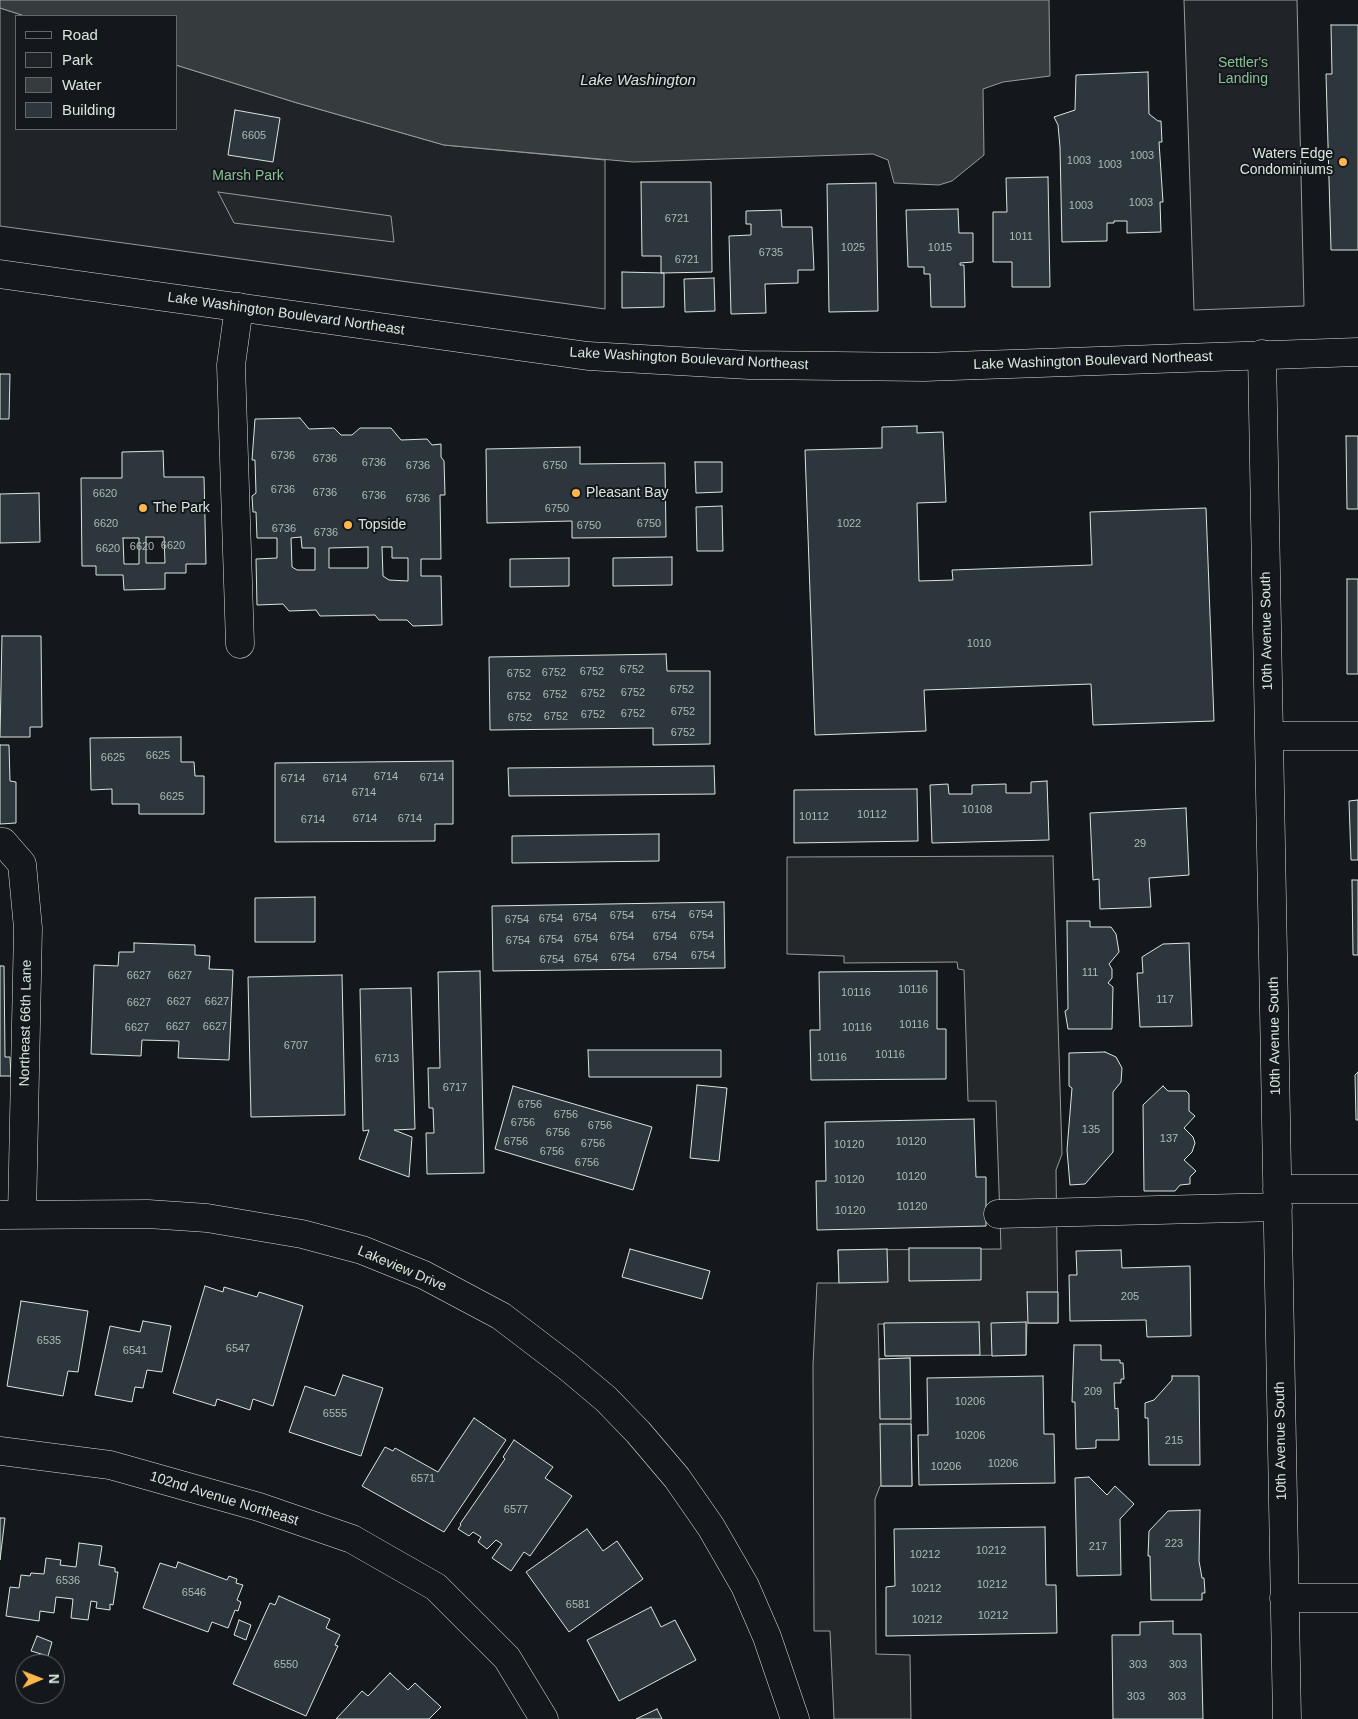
<!DOCTYPE html>
<html>
<head>
<meta charset="utf-8">
<style>
	body { margin:0 }
	#map { position:relative; width:1358px; height:1719px; overflow:hidden; background:#14181c; font-family:Helvetica,sans-serif }
	canvas { display:block }
	.legend { position:absolute; left:15px; top:15px; width:162px; height:115px; box-sizing:border-box; background:#14181c; border:1px solid #626a69; margin:0; padding:6px 9px; list-style:none; font-size:15px; color:#d8e6dc }
	.legend li { display:flex; align-items:center; gap:10px; height:25px }
	.legend b { width:25px; border:1px solid #626a69 }
	.north { position:absolute; left:15px; top:1654px; width:50px; height:50px; box-sizing:border-box; background:#14181c; border:1px solid #626a69; border-radius:50%; rotate:89deg; font-size:14px; font-weight:700; line-height:20px; text-align:center; color:#d8e6dc }
	.north::after { content:''; display:block; margin:auto; width:18px; height:22px; background:#ffb74d; clip-path:polygon(50% 0,100% 100%,50% 72%,0 100%) }
</style>
</head>
<body>
<div id="map">
<canvas width="1358" height="1719"></canvas>
<ul class="legend">
<li><b style="height:6px;background:#14181c"></b>Road</li>
<li><b style="height:14px;background:#202428"></b>Park</li>
<li><b style="height:14px;background:#363b3e"></b>Water</li>
<li><b style="height:14px;background:#2c363c"></b>Building</li>
</ul>
<div class="north">N</div>
</div>
<script>
const g = document.querySelector('canvas').getContext('2d');
g.lineJoin = 'round';
function paint(path, color) { g.fillStyle = color; g.fill(path, 'evenodd'); }
const poly = rows => new Path2D(rows.map(r => 'M' + r).join(''));
function trace(path, color, width, dash) { g.strokeStyle = color; g.lineWidth = width; g.lineCap = dash ? 'butt' : 'round'; g.setLineDash(dash || []); g.stroke(path); }
function drawText(font, color, halo, rows, align = 'center') {
  g.font = font + ' Helvetica,sans-serif'; g.lineWidth = 4; g.setLineDash([]); g.textBaseline = 'middle'; g.strokeStyle = halo; g.fillStyle = color; for (const [text, x, y, turn = 0] of rows) {
    g.save(); g.translate(x, y); g.rotate((+turn || 0) * Math.PI / 180); g.textAlign = isNaN(turn) ? turn : align; if (halo) g.strokeText(text, 0, 0); g.fillText(text, 0, 0); g.restore();
  }
}
const green = poly([
	[1184,0,1297,0,1304,306,1194,310,1184,0],
	[0,8,25,16,16,16,16,129,176,129,176,65,294,102,444,145,605,160,605,309,0,226,0,8]
]);
const parking = poly([
	[218,192,391,216,394,242,234,223,218,192],
	[1053,856,1062,1154,1056,1170,1058,1323,1027,1323,1026,1355,885,1356,884,1324,878,1324,879,1359,910,1358,912,1486,880,1486,875,1499,876,1654,910,1655,911,1719,834,1719,830,1631,814,1631,813,1365,817,1283,839,1283,838,1250,1001,1249,996,1101,968,1101,964,970,958,969,957,962,844,963,844,956,787,954,787,857,1053,856]
]);
const water = poly([
	[0,0,1049,0,1050,76,1003,82,983,89,984,155,952,181,939,185,894,183,888,160,873,154,633,162,444,145,294,102,176,65,176,16,25,16,0,8,0,0]
]);
const building = poly([
	[1331,25,1358,25,1358,250,1331,250,1326,74,1332,74,1331,25],
	[1148,72,1149,114,1158,121,1161,121,1162,142,1159,142,1163,202,1160,202,1161,232,1127,233,1127,221,1114,221,1114,223,1107,223,1107,241,1062,242,1060,147,1058,125,1054,117,1075,110,1076,75,1148,72],
	[235,110,280,118,273,162,228,155,235,110],
	[1048,177,1050,287,1012,287,1012,262,993,262,993,212,1007,212,1006,178,1048,177],
	[641,182,711,182,712,272,661,273,661,256,642,256,641,182],
	[876,183,878,311,829,312,827,184,876,183],
	[958,209,959,233,973,233,973,262,960,263,960,265,964,265,965,307,931,307,930,274,924,274,924,267,908,267,906,210,958,209],
	[781,210,782,227,812,227,814,270,798,270,798,283,765,284,766,313,731,314,729,236,751,235,751,224,746,224,746,211,781,210],
	[622,272,664,273,664,307,622,308,622,272],
	[714,278,715,311,685,312,684,279,714,278],
	[0,374,10,374,9,419,0,419,0,374],
	[300,418,309,429,334,428,341,435,352,435,360,428,391,428,401,440,427,439,432,445,441,444,441,457,444,461,445,495,440,495,441,559,421,559,421,576,441,576,442,625,413,626,407,620,379,620,375,615,320,616,316,610,289,611,283,604,257,605,256,559,277,558,277,538,257,538,256,512,253,512,252,496,256,493,255,460,252,460,255,419,300,418],
	[301,537,302,548,315,548,315,570,297,570,292,567,291,538,301,537],
	[368,547,368,568,329,568,329,548,368,547],
	[382,547,392,547,392,558,408,558,408,581,389,580,383,576,382,547],
	[917,426,917,433,943,432,946,502,917,503,919,581,953,580,952,570,1092,565,1090,512,1206,508,1214,721,1093,725,1091,684,924,690,926,731,815,735,805,450,882,448,882,427,917,426],
	[1346,436,1358,436,1358,509,1347,509,1346,436],
	[580,447,580,464,665,463,666,537,572,538,572,521,487,523,486,449,580,447],
	[163,451,164,477,204,477,206,564,186,564,186,573,165,573,165,589,124,590,123,575,96,575,96,566,82,566,81,478,122,478,122,452,163,451],
	[146,537,164,537,165,563,146,563,146,537],
	[123,538,139,538,139,564,124,564,123,538],
	[695,462,722,462,722,492,696,493,695,462],
	[39,493,40,542,0,543,0,494,39,493],
	[722,506,723,551,697,551,696,507,722,506],
	[672,557,672,585,613,586,613,558,672,557],
	[569,558,569,586,510,587,510,559,569,558],
	[1347,579,1358,579,1358,674,1347,674,1347,579],
	[2,636,41,636,42,727,30,727,30,737,0,737,2,636],
	[666,654,667,671,710,671,710,744,653,745,653,728,490,730,489,657,666,654],
	[181,737,181,762,194,762,195,776,204,776,204,814,139,814,139,804,112,804,112,789,91,790,90,738,181,737],
	[0,745,9,745,10,781,16,782,16,823,0,824,0,745],
	[453,761,453,824,435,824,435,841,275,842,275,763,453,761],
	[714,766,715,794,509,796,508,768,714,766],
	[1047,781,1049,840,932,843,930,785,948,784,949,794,972,794,972,785,1006,784,1006,793,1031,793,1031,782,1047,781],
	[917,789,918,841,794,843,794,790,917,789],
	[1358,800,1358,860,1351,860,1349,801,1358,800],
	[1186,808,1189,875,1149,878,1151,907,1100,909,1099,879,1093,880,1090,813,1186,808],
	[659,834,659,861,512,863,512,836,659,834],
	[1352,880,1358,880,1358,955,1353,955,1352,880],
	[315,897,315,942,255,942,255,898,315,897],
	[724,902,725,968,493,971,492,906,724,902],
	[1067,921,1090,921,1090,927,1111,927,1116,934,1119,952,1109,964,1112,969,1112,978,1108,983,1113,987,1112,1029,1068,1029,1065,1011,1068,1009,1067,921],
	[134,943,195,945,195,955,210,956,209,969,233,970,229,1060,178,1058,179,1041,142,1040,141,1056,91,1054,94,965,118,966,119,952,134,952,134,943],
	[1189,943,1192,1026,1140,1027,1137,973,1143,973,1142,957,1163,944,1189,943],
	[0,966,4,966,5,1057,10,1057,11,1076,0,1076,0,966],
	[480,971,484,1173,427,1174,426,1133,434,1133,433,1108,429,1108,428,1068,440,1068,438,972,480,971],
	[937,971,937,1029,946,1029,946,1079,811,1080,810,1030,820,1030,819,972,937,971],
	[342,975,345,1115,251,1117,248,977,342,975],
	[411,988,415,1129,394,1130,412,1137,409,1177,359,1159,369,1130,363,1131,360,989,411,988],
	[588,1050,721,1050,721,1077,589,1077,588,1050],
	[1105,1052,1116,1057,1122,1068,1121,1082,1113,1092,1113,1152,1085,1184,1070,1185,1067,1150,1072,1088,1069,1086,1069,1053,1105,1052],
	[1358,1072,1358,1120,1356,1120,1355,1075,1358,1072],
	[697,1085,727,1088,719,1161,690,1158,697,1085],
	[513,1086,652,1127,633,1190,495,1149,513,1086],
	[1163,1086,1168,1091,1186,1091,1189,1094,1189,1111,1195,1116,1184,1128,1193,1137,1195,1143,1192,1152,1184,1160,1196,1171,1190,1177,1190,1184,1180,1185,1175,1191,1144,1191,1143,1105,1163,1086],
	[974,1119,976,1177,986,1177,986,1226,817,1230,816,1181,826,1181,825,1122,974,1119],
	[909,1248,981,1248,981,1280,909,1281,909,1248],
	[630,1249,710,1271,702,1299,622,1277,630,1249],
	[887,1249,888,1282,839,1283,838,1250,887,1249],
	[1121,1250,1122,1268,1190,1266,1191,1336,1147,1337,1146,1320,1070,1321,1069,1275,1077,1275,1076,1251,1121,1250],
	[205,1286,223,1292,224,1287,257,1297,259,1292,303,1306,273,1406,253,1399,250,1410,217,1399,215,1406,173,1393,205,1286],
	[1027,1292,1058,1292,1058,1323,1028,1323,1027,1292],
	[21,1301,88,1311,78,1372,68,1371,63,1396,7,1386,21,1301],
	[143,1321,171,1326,162,1372,147,1370,143,1388,135,1387,132,1402,95,1395,110,1326,140,1332,143,1321],
	[979,1322,980,1355,885,1356,884,1323,979,1322],
	[1026,1322,1026,1355,992,1356,991,1323,1026,1322],
	[1074,1345,1101,1345,1101,1360,1120,1360,1120,1363,1123,1363,1124,1379,1121,1379,1121,1383,1114,1383,1115,1409,1118,1408,1119,1440,1096,1440,1096,1448,1076,1449,1075,1402,1072,1402,1074,1345],
	[910,1358,911,1419,880,1419,879,1359,910,1358],
	[343,1375,383,1388,361,1456,289,1432,305,1386,335,1396,343,1375],
	[1043,1376,1044,1434,1054,1434,1055,1483,919,1485,918,1435,928,1435,927,1378,1043,1376],
	[1172,1376,1199,1376,1200,1465,1149,1465,1148,1418,1145,1418,1145,1403,1154,1400,1172,1380,1172,1376],
	[474,1418,506,1440,444,1532,362,1486,385,1447,393,1451,395,1448,438,1472,474,1418],
	[880,1424,911,1424,912,1486,881,1486,880,1424],
	[514,1440,553,1467,545,1478,572,1496,530,1556,524,1552,511,1571,492,1558,502,1544,496,1540,487,1549,478,1542,481,1537,473,1532,469,1536,458,1529,461,1525,460,1524,505,1459,503,1457,514,1440],
	[1089,1477,1107,1495,1115,1486,1134,1504,1120,1519,1121,1575,1077,1576,1075,1478,1089,1477],
	[1200,1510,1199,1561,1202,1578,1204,1578,1205,1593,1202,1593,1202,1600,1151,1600,1150,1556,1148,1556,1149,1531,1168,1511,1200,1510],
	[0,1518,5,1518,0,1560,0,1518],
	[1045,1527,1046,1585,1056,1585,1057,1633,886,1636,886,1587,895,1586,894,1529,1045,1527],
	[587,1529,603,1551,617,1541,643,1579,569,1632,526,1572,587,1529],
	[79,1543,102,1546,99,1565,115,1568,115,1572,118,1572,113,1605,110,1604,110,1610,96,1608,97,1602,91,1601,88,1620,71,1618,73,1599,56,1597,54,1613,40,1611,39,1621,6,1616,10,1587,19,1588,21,1575,30,1576,31,1573,44,1574,46,1558,61,1560,60,1565,76,1567,79,1543],
	[178,1562,227,1580,229,1576,237,1579,236,1583,243,1585,237,1600,241,1602,238,1611,235,1610,228,1628,212,1622,208,1632,143,1608,160,1563,176,1568,178,1562],
	[279,1596,330,1619,326,1628,340,1635,335,1645,338,1646,306,1716,233,1684,270,1603,275,1605,279,1596],
	[651,1607,661,1627,675,1620,696,1660,619,1701,587,1640,651,1607],
	[239,1620,251,1625,246,1640,234,1635,239,1620],
	[1173,1621,1173,1634,1201,1634,1203,1719,1113,1719,1112,1635,1140,1635,1140,1622,1173,1621],
	[37,1636,52,1642,48,1656,31,1651,37,1636],
	[390,1673,408,1690,415,1683,441,1707,429,1719,336,1719,362,1691,368,1696,390,1673],
	[657,1709,662,1719,636,1719,657,1709]
]);
const minor = poly([
	[239,307,231,365,240,644],
	[1262,354,1287,1719],
	[1269,736,1358,736],
	[0,842,3,842,22,864,28,928,22,1215],
	[1277,1189,1358,1189],
	[998,1214,1278,1207],
	[0,1215,148,1214,207,1218,302,1234,362,1250,424,1275,501,1316,568,1367,606,1399,638,1432,677,1478,711,1527,745,1586,767,1637,795,1719],
	[0,1451,110,1465,259,1507,352,1539,436,1587,507,1658,544,1719],
	[1284,1598,1358,1598]
]);
const major = poly([
	[0,274,588,356,749,365,924,367,1358,352]
]);
const markers = [
	[1343,162,5,"#ffb74d"],
	[576,493,5,"#ffb74d"],
	[143,508,5,"#ffb74d"],
	[348,525,5,"#ffb74d"]
];
const numberNames = [
	["6605",254,136],
	["1003",1142,156],
	["1003",1079,161],
	["1003",1110,165],
	["1003",1141,203],
	["1003",1081,206],
	["6721",677,219],
	["1011",1021,237],
	["1025",853,248],
	["1015",940,248],
	["6735",771,253],
	["6721",687,260],
	["6736",283,456],
	["6736",325,459],
	["6736",374,463],
	["6736",418,466],
	["6750",555,466],
	["6736",283,490],
	["6736",325,493],
	["6620",105,494],
	["6736",374,496],
	["6736",418,499],
	["6750",557,509],
	["6620",106,524],
	["6750",649,524],
	["1022",849,524],
	["6750",589,526],
	["6736",284,529],
	["6736",326,533],
	["6620",173,546],
	["6620",142,547],
	["6620",108,549],
	["1010",979,644],
	["6752",632,670],
	["6752",592,672],
	["6752",554,673],
	["6752",519,674],
	["6752",682,690],
	["6752",633,693],
	["6752",593,694],
	["6752",555,695],
	["6752",519,697],
	["6752",683,712],
	["6752",633,714],
	["6752",593,715],
	["6752",556,717],
	["6752",520,718],
	["6752",683,733],
	["6625",158,756],
	["6625",113,758],
	["6714",386,777],
	["6714",432,778],
	["6714",293,779],
	["6714",335,779],
	["6714",364,793],
	["6625",172,797],
	["10108",977,810],
	["10112",872,815],
	["10112",814,817],
	["6714",365,819],
	["6714",410,819],
	["6714",313,820],
	["29",1140,844],
	["6754",701,915],
	["6754",622,916],
	["6754",664,916],
	["6754",585,918],
	["6754",551,919],
	["6754",517,920],
	["6754",702,936],
	["6754",622,937],
	["6754",665,937],
	["6754",586,939],
	["6754",551,940],
	["6754",518,941],
	["6754",703,956],
	["6754",665,957],
	["6754",623,958],
	["6754",586,959],
	["6754",552,960],
	["111",1090,973],
	["6627",139,976],
	["6627",180,976],
	["10116",913,990],
	["10116",856,993],
	["117",1165,1000],
	["6627",179,1002],
	["6627",217,1002],
	["6627",139,1003],
	["10116",914,1025],
	["6627",178,1027],
	["6627",215,1027],
	["6627",137,1028],
	["10116",857,1028],
	["6707",296,1046],
	["10116",890,1055],
	["10116",832,1058],
	["6713",387,1059],
	["6717",455,1088],
	["6756",530,1105],
	["6756",566,1115],
	["6756",523,1123],
	["6756",600,1126],
	["135",1091,1130],
	["6756",558,1133],
	["137",1169,1139],
	["6756",516,1142],
	["10120",911,1142],
	["6756",593,1144],
	["10120",849,1145],
	["6756",552,1152],
	["6756",587,1163],
	["10120",911,1177],
	["10120",849,1180],
	["10120",912,1207],
	["10120",850,1211],
	["205",1130,1297],
	["6535",49,1341],
	["6547",238,1349],
	["6541",135,1351],
	["209",1093,1392],
	["10206",970,1402],
	["6555",335,1414],
	["10206",970,1436],
	["215",1174,1441],
	["10206",1003,1464],
	["10206",946,1467],
	["6571",423,1479],
	["6577",516,1510],
	["223",1174,1544],
	["217",1098,1547],
	["10212",991,1551],
	["10212",925,1555],
	["6536",68,1581],
	["10212",992,1585],
	["10212",926,1589],
	["6546",194,1593],
	["6581",578,1605],
	["10212",993,1616],
	["10212",927,1620],
	["6550",286,1665],
	["303",1138,1665],
	["303",1178,1665],
	["303",1136,1697],
	["303",1177,1697]
];
const parkNames = [
	["Settler's",1243,63],
	["Landing",1243,79],
	["Marsh Park",248,176]
];
const poiNames = [
	["Waters Edge",1333,154,"right"],
	["Condominiums",1333,170,"right"],
	["Pleasant Bay",586,493],
	["The Park",153,508],
	["Topside",358,525]
];
const streetNames = [
	["Lake Washington Boulevard Northeast",286,314,8],
	["Lake Washington Boulevard Northeast",689,359,3],
	["Lake Washington Boulevard Northeast",1093,361,-2],
	["10th Avenue South",1267,631,-91],
	["Northeast 66th Lane",26,1023,-89],
	["10th Avenue South",1275,1036,-91],
	["Lakeview Drive",402,1269,23],
	["10th Avenue South",1281,1441,-91],
	["102nd Avenue Northeast",224,1499,17]
];
const waterNames = [
	["Lake Washington",638,81]
];
paint(green, '#202428');
trace(green, '#939e99', 1);
paint(parking, '#24282b');
trace(parking, '#939e99', 1);
paint(water, '#363b3e');
trace(water, '#939e99', 1);
paint(building, '#2c363c');
trace(building, '#d8e6dc', 1);
trace(minor, '#d8e6dc', 29);
trace(major, '#d8e6dc', 29);
trace(minor, '#14181c', 28);
trace(major, '#14181c', 28);
for (const [x, y, r, color] of markers) { const dot = new Path2D(); dot.arc(x, y, r, 0, 2 * Math.PI); g.fillStyle = color; g.fill(dot); trace(dot, '#14181c', 2); }
drawText('11px', '#adbab4', null, numberNames);
drawText('14px', '#8ac095', '#14181c', parkNames);
drawText('14px', '#d8e6dc', '#14181c', poiNames, 'left');
drawText('14px', '#d8e6dc', '#14181c', streetNames);
drawText('italic 15px', '#d8e6dc', '#14181c', waterNames);
</script>
</body>
</html>
